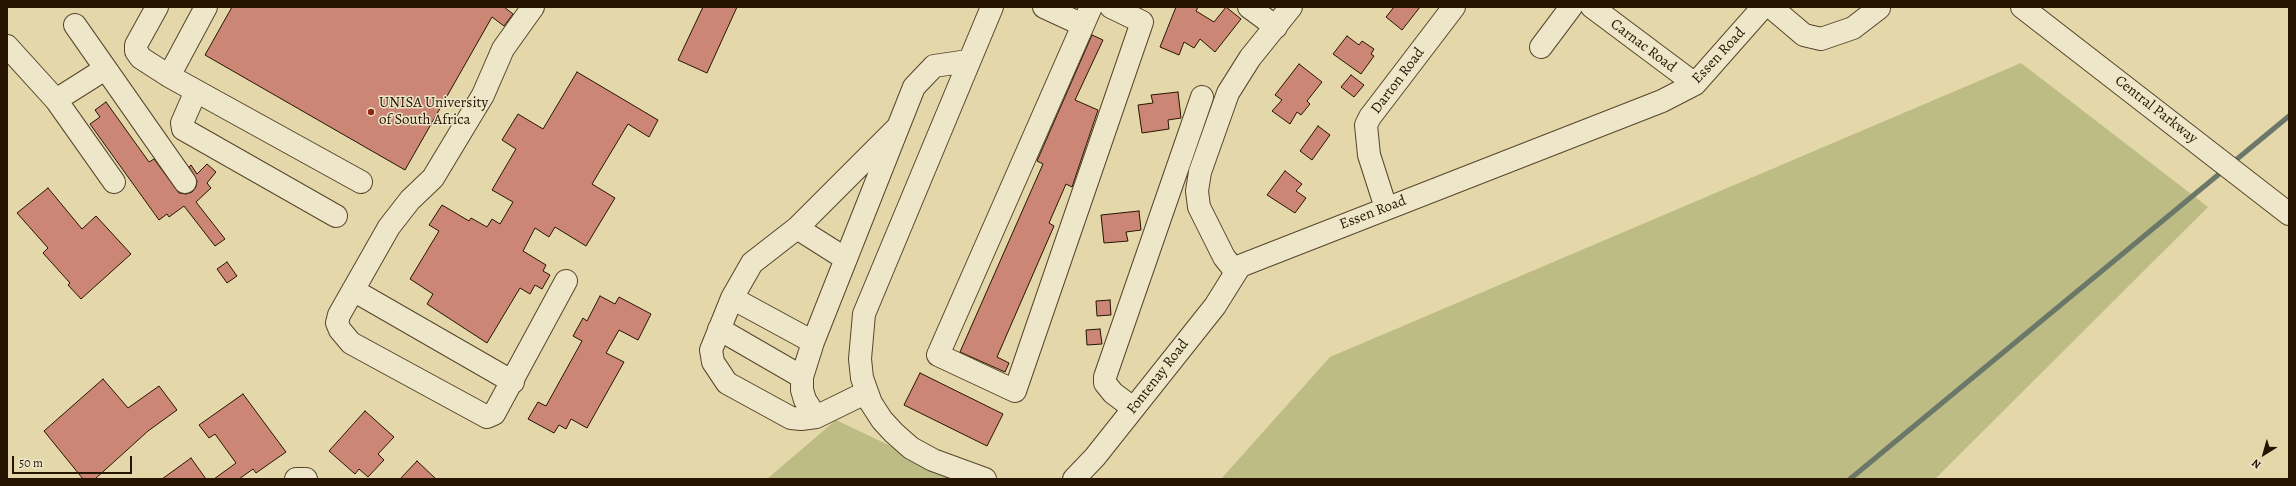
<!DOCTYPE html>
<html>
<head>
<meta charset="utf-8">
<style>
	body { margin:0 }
	#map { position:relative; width:2296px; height:486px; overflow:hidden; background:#e4d8ab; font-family:Alegreya,serif }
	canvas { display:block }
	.frame { position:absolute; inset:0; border:8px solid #271400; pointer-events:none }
	.north { position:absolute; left:2244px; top:434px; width:40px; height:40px; -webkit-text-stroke:3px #ede6c8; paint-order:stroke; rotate:217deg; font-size:11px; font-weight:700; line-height:16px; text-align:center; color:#271400 }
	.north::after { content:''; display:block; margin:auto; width:14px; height:18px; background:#271400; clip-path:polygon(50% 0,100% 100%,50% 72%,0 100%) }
	.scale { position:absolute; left:12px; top:456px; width:120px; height:18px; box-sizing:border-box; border:2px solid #271400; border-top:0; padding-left:5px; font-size:12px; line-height:14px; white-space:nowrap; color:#271400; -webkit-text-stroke:3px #ede6c8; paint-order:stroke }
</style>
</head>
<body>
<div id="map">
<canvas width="2296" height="486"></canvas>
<div class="frame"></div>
<div class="north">N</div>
<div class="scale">50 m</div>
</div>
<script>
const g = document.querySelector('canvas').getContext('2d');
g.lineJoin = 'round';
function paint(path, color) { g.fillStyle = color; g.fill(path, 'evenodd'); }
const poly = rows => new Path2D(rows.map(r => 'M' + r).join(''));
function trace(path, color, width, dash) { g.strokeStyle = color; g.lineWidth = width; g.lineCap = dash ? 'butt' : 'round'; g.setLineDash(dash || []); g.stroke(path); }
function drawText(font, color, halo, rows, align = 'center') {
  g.font = font + ' Alegreya,serif'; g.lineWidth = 3; g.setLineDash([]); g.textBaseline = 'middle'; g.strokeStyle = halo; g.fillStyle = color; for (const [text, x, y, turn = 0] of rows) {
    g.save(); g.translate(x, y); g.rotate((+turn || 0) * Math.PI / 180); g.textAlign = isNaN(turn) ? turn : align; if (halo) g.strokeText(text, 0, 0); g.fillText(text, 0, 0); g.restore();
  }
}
const green = poly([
	[2021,63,2208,207,1935,479,1221,479,1330,357],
	[836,420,960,479,767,479]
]);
const stream = poly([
	[2231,164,2289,116],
	[1850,479,2224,170]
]);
const building = poly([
	[232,7,504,7,513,14,504,26,492,17,405,170,205,55,232,7],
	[703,7,737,7,707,73,678,60,703,7],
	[1176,7,1198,7,1196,11,1214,22,1226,7,1241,19,1215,52,1200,39,1194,48,1184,42,1179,55,1160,47,1176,7],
	[1394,7,1420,7,1402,30,1386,17,1394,7],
	[1092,35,1103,40,1075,100,1098,110,1072,187,1066,184,1049,223,1054,226,997,357,1009,363,1005,372,960,352,1043,164,1037,161,1092,35],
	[1347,36,1359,45,1362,41,1374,49,1371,54,1374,56,1361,74,1333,54,1347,36],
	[1299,64,1322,82,1307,101,1310,104,1301,115,1297,112,1290,124,1272,111,1282,100,1275,95,1299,64],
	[577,72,658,120,649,137,628,124,592,184,615,198,586,246,555,227,549,237,535,228,523,251,546,265,543,271,550,275,542,289,535,285,530,294,520,288,487,343,427,304,433,294,410,279,439,231,429,225,442,205,469,221,471,218,487,227,492,219,500,224,513,202,492,190,516,149,502,140,518,114,543,129,577,72],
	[1351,75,1364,85,1354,97,1341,87,1351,75],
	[1178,92,1181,118,1168,120,1169,129,1142,133,1138,105,1153,103,1151,95,1178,92],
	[106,102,149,162,154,159,179,193,186,194,192,192,196,187,197,181,189,167,191,165,197,174,207,164,216,172,207,183,211,188,196,202,225,239,215,246,184,206,169,217,167,214,159,220,90,124,100,117,95,110,106,102],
	[1318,126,1330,135,1312,160,1300,151,1318,126],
	[1285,171,1302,184,1296,191,1306,198,1295,213,1267,195,1285,171],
	[48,188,82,229,96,216,131,254,81,299,68,285,70,283,43,253,48,248,17,213,48,188],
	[1139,211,1141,230,1126,232,1128,241,1104,243,1101,215,1139,211],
	[227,262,237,276,227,283,217,269,227,262],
	[600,296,615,304,619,297,651,314,638,340,619,330,606,353,624,362,587,428,571,419,566,429,559,425,554,433,528,419,538,402,546,406,582,341,573,336,583,318,587,321,600,296],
	[1110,300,1111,315,1097,316,1096,301,1110,300],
	[1100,329,1102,344,1087,345,1086,330,1100,329],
	[920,373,1003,414,987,446,904,405,920,373],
	[103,379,128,408,159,386,177,410,148,431,95,479,83,479,44,431,103,379],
	[243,394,286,452,256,473,253,469,239,479,214,479,236,463,215,434,209,438,199,425,243,394],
	[365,411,394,437,378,454,384,460,368,477,359,469,355,474,329,451,365,411],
	[191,458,206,479,162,479,191,458],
	[417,461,436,479,400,479,417,461]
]);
const minor = poly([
	[157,7,136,45,136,51,141,58,169,76],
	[206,7,169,76,361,182],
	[533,7,503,49,483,95,433,178,410,200,389,227,339,315,337,323,340,330,351,343,487,417,494,414,566,281],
	[1044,7,1083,25],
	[1091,7,938,355,1015,391,1142,22,1111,7],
	[1249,7,1276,27],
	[1592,7,1695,84],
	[1771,7,1804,35,1821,39,1853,28,1879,8],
	[2022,7,2289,214],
	[75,25,185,182],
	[7,46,56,100,114,182],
	[1541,47,1571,7],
	[196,91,182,123,183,129,336,216],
	[56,100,105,69],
	[1386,208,1369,155,1366,125,1370,117,1454,7],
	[797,228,846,259],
	[1235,271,1224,257,1199,207,1197,191,1200,172,1228,93,1250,58,1291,7],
	[353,290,513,382],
	[732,298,813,342],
	[719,329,802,377],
	[867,392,816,417,801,419,791,418,727,383,713,362,711,350,732,298,752,263,797,228,898,127],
	[1133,408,1113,393,1105,383,1105,377,1202,97],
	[816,417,805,400,802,390,802,377,813,342,914,87,934,66,968,61],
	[296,479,306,479],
	[985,479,933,460,911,448,894,433,882,420,871,403,862,378,860,359,864,314,992,7],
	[1074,479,1095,457,1215,306,1240,266,1662,101,1695,84,1763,7]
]);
const markers = [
	[371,112,4,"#8f2418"]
];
const streetNames = [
	["Carnac Road",1643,46,37],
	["Essen Road",1719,56,-47],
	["Darton Road",1398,81,-53],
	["Central Parkway",2156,110,38],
	["Essen Road",1373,213,-21],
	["Fontenay Road",1158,377,-52]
];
const poiNames = [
	["UNISA University",379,103],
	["of South Africa",379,120]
];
paint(green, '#bcbc84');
trace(stream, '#6a7769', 5);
paint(building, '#cc8676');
trace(building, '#271400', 1);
trace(minor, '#56452b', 24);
trace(minor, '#ede6c8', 22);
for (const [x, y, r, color] of markers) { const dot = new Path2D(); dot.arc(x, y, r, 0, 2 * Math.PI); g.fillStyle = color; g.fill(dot); trace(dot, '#ede6c8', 1.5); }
drawText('15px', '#271400', '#ede6c8', streetNames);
drawText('15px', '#271400', '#ede6c8', poiNames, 'left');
</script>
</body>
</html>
